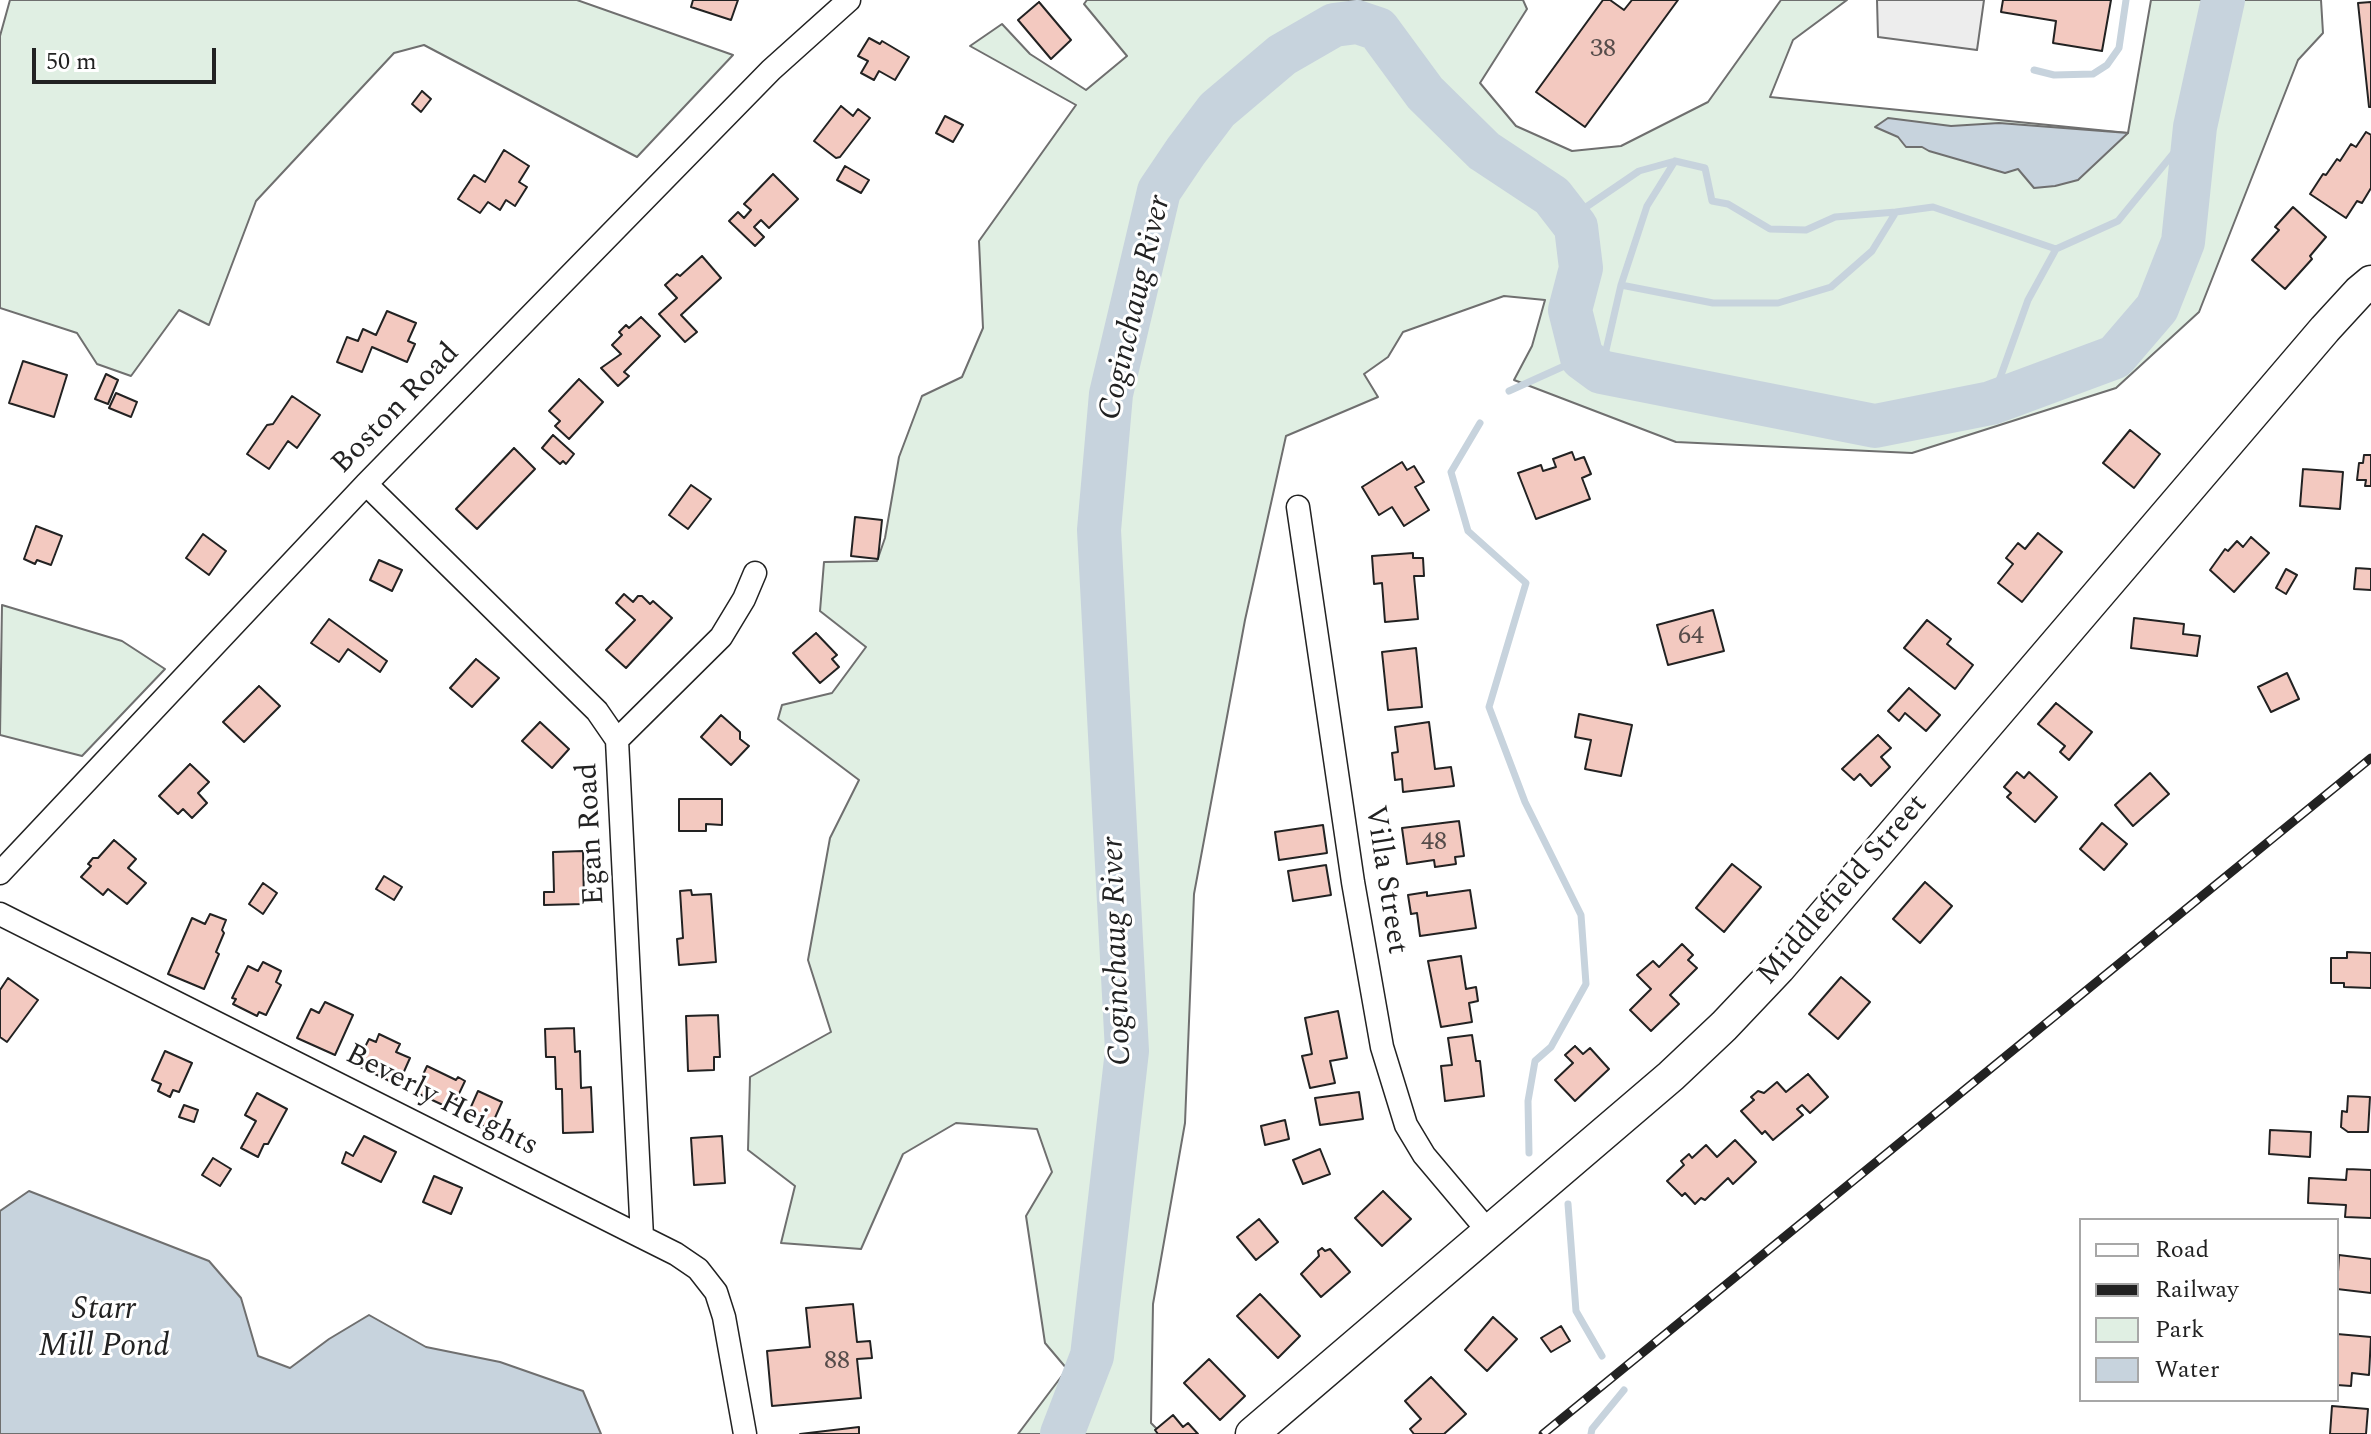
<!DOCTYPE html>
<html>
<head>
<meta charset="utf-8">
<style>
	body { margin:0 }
	#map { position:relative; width:2371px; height:1434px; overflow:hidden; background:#fff; font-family:Spectral,serif }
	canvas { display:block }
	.legend { position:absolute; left:2079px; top:1218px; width:260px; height:184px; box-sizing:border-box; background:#fff; border:2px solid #a7a7a7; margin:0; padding:10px 14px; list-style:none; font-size:24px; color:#222 }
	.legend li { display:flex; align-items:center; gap:16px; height:40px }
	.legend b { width:40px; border:2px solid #a7a7a7 }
	.scale { position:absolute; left:32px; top:48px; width:184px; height:36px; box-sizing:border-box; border:4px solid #222; border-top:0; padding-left:10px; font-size:24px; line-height:28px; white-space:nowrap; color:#222; -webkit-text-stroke:6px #fff; paint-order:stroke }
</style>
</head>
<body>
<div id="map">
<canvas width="2371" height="1434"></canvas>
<ul class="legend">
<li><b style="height:10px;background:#fff"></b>Road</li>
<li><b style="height:10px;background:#222"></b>Railway</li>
<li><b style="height:22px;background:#e0efe3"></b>Park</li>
<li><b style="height:22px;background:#c7d3dd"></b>Water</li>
</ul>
<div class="scale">50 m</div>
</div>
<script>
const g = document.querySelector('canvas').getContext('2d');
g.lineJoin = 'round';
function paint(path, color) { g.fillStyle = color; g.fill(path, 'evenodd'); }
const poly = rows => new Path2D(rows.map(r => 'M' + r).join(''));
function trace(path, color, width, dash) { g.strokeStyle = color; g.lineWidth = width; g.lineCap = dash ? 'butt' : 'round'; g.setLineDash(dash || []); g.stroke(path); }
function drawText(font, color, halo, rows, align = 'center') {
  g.font = font + ' Spectral,serif'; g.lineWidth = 6; g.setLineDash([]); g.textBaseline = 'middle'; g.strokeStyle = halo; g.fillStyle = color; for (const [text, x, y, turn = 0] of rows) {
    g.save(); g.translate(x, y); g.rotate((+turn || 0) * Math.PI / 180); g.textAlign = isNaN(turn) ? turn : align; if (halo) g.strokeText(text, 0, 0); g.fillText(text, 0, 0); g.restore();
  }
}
const green = poly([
	[10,0,577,0,733,55,637,157,424,45,394,53,256,201,209,325,179,310,131,376,97,364,77,333,0,308,0,36,10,0],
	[1087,0,1523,0,1527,9,1480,83,1516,126,1572,151,1621,146,1708,102,1781,0,1847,0,1793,40,1770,97,2128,133,2151,0,2321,0,2323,33,2298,60,2199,312,2116,388,1912,453,1676,442,1514,380,1532,346,1545,300,1504,296,1403,332,1388,357,1364,374,1378,397,1286,436,1245,620,1194,894,1185,1123,1153,1304,1151,1423,1162,1434,1018,1434,1067,1369,1045,1343,1026,1216,1052,1172,1037,1129,956,1123,903,1154,861,1249,781,1243,795,1186,748,1150,750,1077,831,1032,808,960,830,838,859,780,778,719,782,705,832,693,866,647,820,611,824,562,877,561,885,538,899,457,922,396,962,377,983,328,979,241,1076,105,970,46,1002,24,1030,54,1086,90,1127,56,1084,4,1087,0],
	[2,605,122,641,165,669,82,756,0,735,2,605]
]);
const parking = poly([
	[1877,0,1984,0,1977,50,1878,37,1877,0]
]);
const water = poly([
	[1888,118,1951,126,1999,123,2128,133,2078,180,2055,186,2034,188,2018,169,2005,173,1929,151,1922,147,1906,147,1898,137,1875,127,1888,118],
	[29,1191,209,1261,241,1298,258,1356,290,1368,329,1339,369,1315,426,1347,500,1362,583,1391,601,1434,0,1434,0,1211,29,1191]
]);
const stream = poly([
	[2034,70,2054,75,2093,74,2107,65,2119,48,2126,0],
	[1570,218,1639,171,1675,161,1705,168,1712,201,1728,204,1770,229,1806,230,1835,217,1896,212],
	[1621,285,1647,206,1675,161],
	[1601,372,1621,285,1713,303,1778,303,1831,287,1872,251,1896,212,1933,207,2056,249,2118,221,2195,127],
	[1509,391,1582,358],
	[1991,403,2028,300,2056,249],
	[1480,423,1451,472,1468,531,1526,583,1489,707,1525,802,1581,915,1586,984,1551,1047,1535,1061,1528,1101,1529,1153],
	[1568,1204,1576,1311,1602,1356],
	[1591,1434,1592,1429,1624,1390]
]);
const river = poly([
	[1062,1434,1092,1356,1127,1051,1099,530,1111,394,1159,191,1186,151,1217,110,1282,55,1334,25,1357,22,1378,29,1425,93,1484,151,1552,196,1576,227,1581,268,1570,310,1582,358,1601,372,1875,426,1991,403,2115,357,2157,308,2183,242,2195,127,2223,0]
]);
const building = poly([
	[693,0,738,0,731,20,691,7,693,0],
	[1603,0,1610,0,1624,10,1632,0,1678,0,1585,127,1536,92,1603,0],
	[2003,0,2111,0,2102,51,2053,43,2056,21,2001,12,2003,0],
	[1039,2,1071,40,1051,59,1018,20,1039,2],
	[2371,2,2371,107,2369,107,2358,3,2371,2],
	[869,38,880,44,882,41,909,57,895,80,879,71,874,80,861,73,868,61,858,56,869,38],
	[422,91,431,99,421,112,412,104,422,91],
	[841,106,853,116,858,109,870,118,840,157,836,158,814,141,841,106],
	[945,116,963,125,953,142,936,133,945,116],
	[2366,132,2371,135,2371,188,2362,203,2357,201,2346,218,2310,194,2323,174,2326,175,2337,159,2340,161,2351,144,2356,147,2366,132],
	[504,150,529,166,519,182,527,187,515,206,506,200,500,210,488,202,480,213,458,199,474,175,485,182,504,150],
	[845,166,869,180,861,193,837,180,845,166],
	[773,174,798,199,769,228,761,220,754,227,764,237,755,246,729,221,738,212,744,218,751,210,744,204,773,174],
	[2293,207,2326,237,2310,256,2312,259,2285,289,2252,260,2279,230,2275,227,2293,207],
	[702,256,721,278,681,315,697,332,685,342,659,314,677,298,665,285,677,274,680,276,702,256],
	[387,311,416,323,408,341,415,344,407,362,372,347,362,372,337,362,347,337,358,341,363,329,376,335,387,311],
	[641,317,660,336,624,372,629,376,618,386,601,368,621,354,612,345,622,335,619,332,626,325,629,328,641,317],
	[23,361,67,375,54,417,9,403,23,361],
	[106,374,118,380,108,404,95,399,106,374],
	[579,379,603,402,569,439,555,426,560,421,549,411,579,379],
	[116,393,137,402,131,417,109,408,116,393],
	[292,396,320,415,297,448,288,441,269,469,247,454,267,425,273,424,292,396],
	[2130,430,2160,454,2134,488,2103,463,2130,430],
	[553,435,574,454,566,464,563,461,560,464,542,448,553,435],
	[514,448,535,469,477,529,456,509,514,448],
	[1572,452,1575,460,1584,457,1591,474,1582,478,1590,499,1536,519,1518,473,1541,465,1543,471,1556,467,1553,459,1572,452],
	[2364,455,2371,455,2371,486,2365,486,2366,480,2357,480,2359,463,2363,463,2364,455],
	[1402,462,1407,470,1414,466,1424,482,1415,487,1429,510,1404,526,1392,507,1379,515,1362,487,1402,462],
	[2303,469,2343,472,2340,509,2300,506,2303,469],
	[691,485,711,499,688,529,669,515,691,485],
	[855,517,882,520,878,559,851,556,855,517],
	[36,526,62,536,51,565,37,560,35,564,24,559,36,526],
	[2038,533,2062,552,2022,602,1998,583,2013,564,2006,558,2018,543,2025,549,2038,533],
	[203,534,226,551,209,575,186,558,203,534],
	[2251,537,2269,553,2234,592,2210,570,2225,549,2228,551,2237,541,2243,547,2251,537],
	[1413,553,1413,558,1423,558,1424,576,1414,576,1418,619,1385,622,1382,583,1374,584,1372,556,1413,553],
	[379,560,402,570,392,591,370,580,379,560],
	[2356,568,2371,569,2371,590,2354,589,2356,568],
	[2286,569,2297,575,2286,594,2276,588,2286,569],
	[624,594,633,602,638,596,642,596,650,604,653,601,672,618,626,668,606,650,635,620,616,603,624,594],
	[1713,610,1724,651,1668,665,1657,625,1713,610],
	[2134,618,2184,624,2183,634,2200,636,2197,656,2131,648,2134,618],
	[329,619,387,661,380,672,348,649,339,662,311,643,329,619],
	[1927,620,1951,639,1947,644,1973,665,1955,689,1904,648,1927,620],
	[816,633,837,655,832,659,839,667,820,683,793,653,816,633],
	[1416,648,1422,707,1388,710,1382,652,1416,648],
	[476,659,499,678,472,707,450,688,476,659],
	[2287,673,2299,699,2271,712,2258,687,2287,673],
	[259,686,280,706,244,742,223,722,259,686],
	[1909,688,1940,715,1926,731,1905,713,1899,721,1888,711,1909,688],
	[2056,703,2092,732,2069,760,2060,752,2065,746,2038,724,2056,703],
	[1579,714,1632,725,1621,776,1585,769,1591,740,1575,737,1579,714],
	[721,715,740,732,740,739,749,746,731,765,701,737,721,715],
	[540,722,569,749,552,768,522,741,540,722],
	[1429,722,1435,769,1451,767,1454,786,1403,792,1402,779,1395,780,1392,753,1398,752,1395,727,1429,722],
	[1878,735,1891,748,1881,757,1890,767,1871,786,1860,774,1854,780,1842,769,1878,735],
	[190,764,209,782,198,793,207,803,192,818,183,809,178,814,159,796,190,764],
	[2017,772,2024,778,2029,772,2057,797,2035,822,2007,797,2011,793,2004,787,2017,772],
	[2150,773,2169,794,2133,826,2115,805,2150,773],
	[679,799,722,799,722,825,706,824,706,831,679,831,679,799],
	[1459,821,1464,856,1455,857,1456,864,1435,867,1434,860,1407,864,1402,828,1459,821],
	[2102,823,2127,844,2104,870,2080,849,2102,823],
	[1323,825,1327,853,1279,860,1275,832,1323,825],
	[114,840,136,859,128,868,146,883,127,904,108,889,103,895,81,877,91,866,88,864,93,858,98,858,114,840],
	[583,851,584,904,544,905,544,892,554,892,553,852,583,851],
	[1732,864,1761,887,1724,932,1696,908,1732,864],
	[1326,865,1331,895,1293,901,1288,871,1326,865],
	[384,876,402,887,394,900,376,889,384,876],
	[1925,882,1952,906,1920,943,1893,919,1925,882],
	[263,883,277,893,263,914,249,904,263,883],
	[691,890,692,895,711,894,716,962,679,965,677,939,683,938,680,891,691,890],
	[1470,890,1476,928,1420,936,1417,913,1411,914,1408,895,1427,892,1427,896,1470,890],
	[210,914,226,920,222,930,224,933,216,952,219,954,204,989,168,974,192,918,205,924,210,914],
	[1682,944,1693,955,1688,960,1697,968,1670,995,1679,1004,1651,1031,1630,1010,1651,989,1637,975,1653,961,1659,967,1682,944],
	[2347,952,2371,953,2371,988,2344,987,2344,983,2331,983,2331,958,2347,958,2347,952],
	[1461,956,1466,989,1476,987,1478,1001,1469,1003,1472,1022,1441,1027,1428,961,1461,956],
	[263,962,281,971,276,982,281,985,266,1015,259,1012,257,1016,233,1004,236,999,232,998,248,966,258,971,263,962],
	[1841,977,1870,1002,1838,1039,1809,1014,1841,977],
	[8,978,38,1000,7,1042,0,1037,0,990,8,978],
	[325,1002,353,1015,335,1055,297,1038,311,1009,319,1013,325,1002],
	[1338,1011,1347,1058,1330,1061,1335,1083,1310,1088,1302,1056,1312,1054,1305,1018,1338,1011],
	[718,1015,720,1057,714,1057,714,1070,688,1071,686,1016,718,1015],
	[574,1028,575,1052,580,1051,581,1088,591,1087,593,1132,563,1133,562,1089,556,1089,555,1057,546,1057,545,1029,574,1028],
	[379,1034,400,1044,396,1052,410,1058,398,1085,356,1065,369,1039,376,1042,379,1034],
	[1472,1035,1476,1061,1480,1061,1484,1096,1445,1101,1441,1066,1452,1065,1448,1038,1472,1035],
	[1575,1046,1583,1054,1590,1048,1609,1069,1575,1101,1555,1080,1573,1063,1565,1055,1575,1046],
	[165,1051,192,1063,179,1092,173,1090,170,1097,158,1091,161,1084,152,1080,165,1051],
	[427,1066,456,1080,458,1077,465,1081,456,1100,449,1097,445,1106,415,1092,427,1066],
	[1808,1074,1828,1097,1810,1113,1802,1105,1797,1109,1803,1115,1773,1140,1765,1131,1762,1134,1741,1111,1754,1100,1751,1097,1758,1091,1764,1093,1777,1082,1786,1092,1808,1074],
	[478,1091,502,1102,490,1129,466,1118,478,1091],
	[1359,1092,1363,1119,1320,1125,1315,1098,1359,1092],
	[257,1093,287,1109,268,1144,264,1144,258,1157,241,1148,256,1121,245,1115,257,1093],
	[2348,1096,2370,1097,2368,1132,2348,1132,2341,1127,2342,1111,2347,1112,2348,1096],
	[184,1105,198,1110,194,1122,179,1117,184,1105],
	[1285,1120,1289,1139,1265,1145,1261,1126,1285,1120],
	[2270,1130,2311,1132,2310,1157,2269,1154,2270,1130],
	[364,1136,396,1152,381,1182,342,1163,346,1152,353,1156,364,1136],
	[722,1136,725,1183,694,1185,691,1138,722,1136],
	[1735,1140,1756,1162,1733,1184,1728,1178,1705,1200,1701,1198,1695,1204,1685,1193,1682,1196,1667,1181,1684,1165,1681,1161,1689,1154,1692,1158,1706,1145,1717,1157,1735,1140],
	[1320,1149,1330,1174,1303,1184,1293,1160,1320,1149],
	[213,1158,231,1169,220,1186,202,1175,213,1158],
	[2347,1169,2371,1170,2371,1218,2345,1217,2346,1205,2308,1203,2309,1178,2346,1180,2347,1169],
	[434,1176,462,1188,451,1214,423,1202,434,1176],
	[1383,1191,1411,1219,1382,1246,1355,1218,1383,1191],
	[1259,1219,1278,1242,1256,1260,1237,1237,1259,1219],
	[1322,1248,1325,1251,1330,1249,1350,1272,1321,1297,1301,1274,1319,1256,1318,1251,1322,1248],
	[2339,1255,2371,1259,2371,1293,2337,1289,2339,1255],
	[1260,1294,1300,1336,1278,1358,1237,1316,1260,1294],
	[853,1304,857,1342,870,1341,872,1358,857,1359,861,1398,772,1406,767,1351,810,1347,806,1308,853,1304],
	[1493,1317,1517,1339,1487,1371,1465,1350,1493,1317],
	[1561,1326,1570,1341,1551,1352,1541,1338,1561,1326],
	[2337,1334,2371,1337,2369,1375,2352,1373,2351,1386,2337,1385,2337,1334],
	[1209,1359,1245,1396,1220,1420,1184,1383,1209,1359],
	[1431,1377,1466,1414,1444,1434,1414,1434,1410,1429,1421,1419,1405,1401,1431,1377],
	[2332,1406,2368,1409,2366,1434,2330,1434,2332,1406],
	[1173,1415,1183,1427,1188,1423,1198,1434,1158,1434,1155,1430,1173,1415],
	[859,1427,859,1434,800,1434,859,1427]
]);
const street = poly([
	[366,484,597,711,617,740,642,1237],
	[1298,507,1353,882,1382,1047,1406,1125,1424,1155,1488,1231],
	[617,740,721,637,744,599,755,573],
	[0,873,366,484,771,70,849,0],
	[0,914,642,1237,676,1254,698,1269,716,1292,724,1317,745,1434]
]);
const secondary = poly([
	[1252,1434,1671,1076,1724,1026,1779,968,2325,329,2359,292,2371,282]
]);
const rail = poly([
	[1543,1434,2371,758]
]);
const numberNames = [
	["38",1603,51],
	["64",1691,638],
	["48",1434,844],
	["88",837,1363]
];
const streetNames = [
	["Boston Road",397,410,-46],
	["Egan Road",593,834,-93],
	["Villa Street",1384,880,81],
	["Middlefield Street",1844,891,-49],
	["Beverly Heights",441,1102,27]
];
const waterNames = [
	["Coginchaug River",1137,308,-77],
	["Coginchaug River",1119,951,-92],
	["Starr",104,1312],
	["Mill Pond",104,1349]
];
paint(green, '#e0efe3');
trace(green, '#6f6f6f', 2);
paint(parking, '#ededed');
trace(parking, '#6f6f6f', 2);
paint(water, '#c7d3dd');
trace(water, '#6f6f6f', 2);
trace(stream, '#c7d3dd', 7);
trace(river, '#c7d3dd', 44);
paint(building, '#f3c9c0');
trace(building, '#222', 2);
trace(street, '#222', 25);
trace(secondary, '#222', 35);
trace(street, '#fff', 22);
trace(secondary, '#fff', 32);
trace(rail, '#222', 9);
trace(rail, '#fff', 6, [18]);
drawText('26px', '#564c4a', null, numberNames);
drawText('30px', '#222', '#fff', streetNames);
drawText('italic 32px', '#222', '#fff', waterNames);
</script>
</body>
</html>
